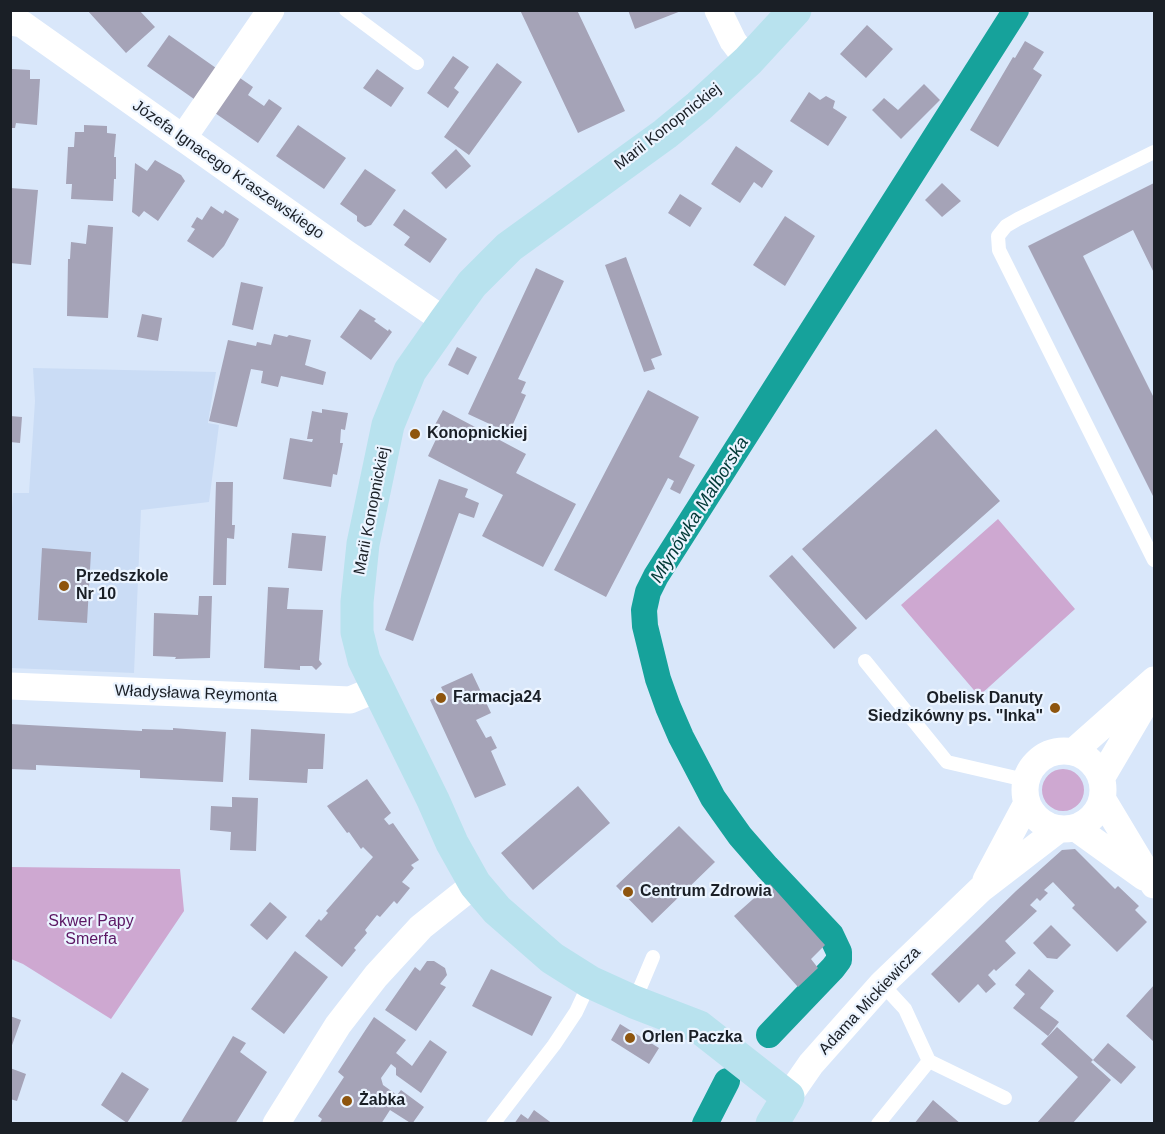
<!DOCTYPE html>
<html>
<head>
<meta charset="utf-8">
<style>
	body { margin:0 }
	#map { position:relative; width:1165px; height:1134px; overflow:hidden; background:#d9e7fa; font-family:Arial,sans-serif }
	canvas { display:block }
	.frame { position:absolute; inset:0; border:12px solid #1a1f26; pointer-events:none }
</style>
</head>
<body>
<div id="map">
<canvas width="1165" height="1134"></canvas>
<div class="frame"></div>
</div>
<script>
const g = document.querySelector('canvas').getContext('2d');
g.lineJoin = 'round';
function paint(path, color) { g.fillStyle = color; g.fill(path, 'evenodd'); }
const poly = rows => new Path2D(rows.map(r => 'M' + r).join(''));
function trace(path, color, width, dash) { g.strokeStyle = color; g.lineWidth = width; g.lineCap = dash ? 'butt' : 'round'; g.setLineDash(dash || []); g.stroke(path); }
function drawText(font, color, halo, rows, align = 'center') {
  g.font = font + ' Arial,sans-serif'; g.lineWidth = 4.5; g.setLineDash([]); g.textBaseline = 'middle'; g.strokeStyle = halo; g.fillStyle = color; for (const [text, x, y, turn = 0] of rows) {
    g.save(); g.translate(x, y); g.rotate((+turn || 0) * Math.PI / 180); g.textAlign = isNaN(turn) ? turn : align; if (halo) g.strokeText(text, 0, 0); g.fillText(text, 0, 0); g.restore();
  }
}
const built = poly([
	[33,368,216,372,208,423,219,425,209,502,141,510,134,673,11,668,10,539,13,493,29,493,35,401]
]);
const green = poly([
	[998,519,1075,609,979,696,901,605],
	'1042 790a21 21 0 1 1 42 0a21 21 0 1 1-42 0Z',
	[10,867,180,869,184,911,111,1019,23,964,11,959]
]);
const canal = poly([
	[769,1035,833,968,839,960,839,952,831,935,767,867,740,836,713,798,681,737,668,707,658,679,645,626,644,610,648,592,656,576,1016,10],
	[705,1124,727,1081]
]);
const building = poly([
	[87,10,139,10,155,27,126,53],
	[520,10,577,10,625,111,578,133],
	[628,10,681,10,681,11,635,29],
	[867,25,893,49,866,78,840,54],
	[169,35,216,68,194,99,147,66],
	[1025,41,1044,52,1033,69,1042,75,998,147,970,130,1013,57,1015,58],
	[453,56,469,67,454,88,459,92,448,108,427,93],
	[497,63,522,82,469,155,444,137],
	[12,69,30,70,30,79,40,79,37,125,16,123,15,128,10,128],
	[377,69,404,88,391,107,363,88],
	[240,78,253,87,248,95,264,106,269,99,282,108,258,143,215,113],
	[924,84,940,100,901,139,872,110,884,98,898,110],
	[809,92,820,100,826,96,835,101,833,108,847,117,828,146,790,121],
	[84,125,107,126,107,133,116,134,114,157,116,157,116,179,114,179,113,201,71,199,72,184,66,184,68,147,74,147,75,132,84,132],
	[298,125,346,158,324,189,276,156],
	[736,146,773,171,762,188,754,182,740,203,711,184],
	[456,149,471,166,446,189,431,173],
	[155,160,181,175,185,181,158,221,144,211,139,217,132,212,135,163,147,171],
	[365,169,396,190,371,225,365,227,357,221,357,216,340,204],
	[942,183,961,201,942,217,925,200],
	[1154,183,1154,273,1133,230,1083,256,1154,398,1154,498,1028,246],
	[10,188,38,190,31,265,10,263],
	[680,194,702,208,690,227,668,213],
	[211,206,223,214,225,210,239,219,224,246,213,258,187,241,195,229,191,227,197,217,202,220],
	[404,209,447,239,430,263,404,245,410,237,393,225],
	[785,216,815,236,785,286,753,265],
	[88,225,113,227,108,318,67,316,68,259,70,259,71,242,86,244],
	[626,257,662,355,651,359,655,369,644,372,605,265],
	[536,268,564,281,518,379,526,382,521,393,526,395,509,433,468,414],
	[241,282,263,287,253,330,232,325],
	[360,309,376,319,374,321,388,331,389,329,392,332,371,360,340,337],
	[142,314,162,318,158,341,137,337],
	[274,334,287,337,289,335,311,340,305,365,326,372,323,385,281,376,278,387,261,383,263,371,251,369,237,427,209,421,228,340,256,346,257,342,271,345],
	[457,347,477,357,468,375,448,365],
	[648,390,699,417,679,457,695,465,680,494,670,489,674,481,668,478,606,597,554,570],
	[322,409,348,413,345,430,341,429,340,443,343,443,337,475,333,474,331,487,283,479,290,438,312,442,313,439,307,439,312,411,322,413],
	[443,410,526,454,516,473,576,504,543,567,482,536,503,495,428,456,438,435,431,432],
	[10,416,22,417,20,443,10,442],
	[936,429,1000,501,866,620,802,549],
	[439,479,468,489,465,497,479,503,474,518,459,513,413,641,385,630],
	[216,482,233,482,232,525,235,525,234,539,227,538,226,585,213,585],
	[292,533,326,536,322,571,288,568],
	[42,548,91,552,87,623,38,620],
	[792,555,857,628,834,649,769,576],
	[268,587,289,588,287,609,323,610,319,660,322,664,316,670,312,666,300,666,300,670,264,668],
	[199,596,212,596,210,658,175,659,176,657,153,656,154,613,198,615],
	[472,673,491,713,476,720,486,738,491,736,497,748,491,751,506,785,475,798,430,700,444,693,441,687],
	[10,724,142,731,142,729,173,730,173,728,226,732,223,782,140,778,140,770,36,765,36,770,10,769],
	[251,729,325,734,323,769,308,769,307,783,249,780],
	[367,779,391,813,384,819,389,825,393,823,419,860,411,865,414,868,402,882,410,888,397,904,394,901,380,917,377,915,365,930,367,933,354,948,356,950,342,967,305,936,319,919,321,921,328,913,326,911,373,857,363,847,361,849,349,832,347,833,327,806],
	[578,786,610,823,533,890,501,853],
	[232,797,258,798,256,851,230,850,231,832,210,830,211,806,232,807],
	[679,826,715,862,652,923,616,886],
	[1075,849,1115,889,1118,886,1139,906,1135,910,1147,922,1117,952,1072,908,1075,905,1053,882,1044,890,1048,893,1040,901,1037,898,1030,905,1037,911,1005,941,1016,953,996,971,994,969,988,975,996,984,986,993,978,984,959,1003,931,974,1016,891,1062,850],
	[770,884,825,945,811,959,818,968,798,987,734,916],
	[270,902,287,917,267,940,250,925],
	[1051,925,1071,945,1057,959,1047,958,1033,943],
	[295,951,328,977,284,1034,251,1009],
	[427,961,434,961,445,968,447,975,440,984,446,987,416,1031,385,1010,415,967,420,971],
	[491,969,552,997,532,1036,472,1006],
	[1029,969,1054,991,1040,1008,1059,1022,1048,1036,1013,1008,1025,994,1015,985],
	[1154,985,1154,1042,1126,1016],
	[10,1016,21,1020,11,1048,10,1048],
	[374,1017,406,1040,396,1053,412,1066,430,1040,447,1052,421,1093,396,1075,396,1068,391,1064,381,1078,383,1085,397,1095,401,1090,424,1107,412,1124,390,1110,381,1124,319,1124,322,1119,318,1116,344,1077,338,1072],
	[620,1024,659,1048,649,1064,611,1040],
	[1057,1027,1093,1060,1091,1062,1111,1080,1072,1124,1036,1124,1078,1077,1041,1044],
	[233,1036,246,1043,240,1052,267,1072,235,1124,180,1124],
	[1108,1043,1136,1067,1121,1084,1093,1060],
	[10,1068,26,1074,17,1101,10,1099],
	[122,1072,149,1089,127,1123,101,1105],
	[933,1100,961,1124,914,1124],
	[534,1110,553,1124,514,1124,521,1114,528,1119]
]);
const lane = poly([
	[346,10,417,63],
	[1154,152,1018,219,1006,226,998,236,999,250,1154,560],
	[865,661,947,762,1025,780],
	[882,984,905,1009,929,1061],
	[634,1002,653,957],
	[493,1124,554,1045,576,1012,590,982],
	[878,1124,929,1061,1005,1098]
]);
const street = poly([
	[718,10,733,41,748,61],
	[10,22,22,24,344,252,445,321],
	[183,138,271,10],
	[10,686,350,700,379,688],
	'1025 790a39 39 0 1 1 78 0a39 39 0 1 1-78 0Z',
	[1074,751,1154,680],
	[1102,777,1152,692],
	[1103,800,1154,885],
	[1076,828,1144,877],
	[986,880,1027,803],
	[788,1097,811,1064,882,984,981,889,1059,829],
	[276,1124,338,1025,376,976,421,927,475,884]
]);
const secondary = poly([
	[772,1124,788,1097,699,1027,634,1002,590,982,552,958,497,910,475,884,452,843,433,800,364,660,357,632,357,602,363,544,388,425,410,371,445,321,472,284,509,247,665,134,699,106,748,61,795,10]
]);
const markers = [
	[415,434,6,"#8e550e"],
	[64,586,6,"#8e550e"],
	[441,698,6,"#8e550e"],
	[1055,708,6,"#8e550e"],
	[628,892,6,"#8e550e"],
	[630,1038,6,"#8e550e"],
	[347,1101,6,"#8e550e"]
];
const streetNames = [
	["Marii Konopnickiej",668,127,-38],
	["Józefa Ignacego Kraszewskiego",228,170,35],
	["Marii Konopnickiej",372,511,-79],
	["Władysława Reymonta",196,694,2],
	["Adama Mickiewicza",870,1001,-47]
];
const poiNames = [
	["Konopnickiej",427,434],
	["Przedszkole",76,577],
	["Nr 10",76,595],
	["Farmacja24",453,698],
	["Obelisk Danuty",1043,699,"right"],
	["Siedzikówny ps. \"Inka\"",1043,717,"right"],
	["Centrum Zdrowia",640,892],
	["Orlen Paczka",642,1038],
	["Żabka",359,1101]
];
const parkNames = [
	["Skwer Papy",91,922],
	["Smerfa",91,940]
];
const waterNames = [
	["Młynówka Malborska",700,510,-58]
];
paint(built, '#cadcf5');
paint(green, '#cea8d1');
trace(canal, '#16a29b', 26);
paint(building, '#a5a3b7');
trace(lane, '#fff', 14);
trace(street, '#fff', 27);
trace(secondary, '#b8e2ee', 33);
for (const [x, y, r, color] of markers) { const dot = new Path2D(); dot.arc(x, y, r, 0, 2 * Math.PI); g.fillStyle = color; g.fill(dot); trace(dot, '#ebf4ff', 2); }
drawText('16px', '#1a1f26', '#ebf4ff', streetNames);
drawText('bold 16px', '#1a1f26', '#ebf4ff', poiNames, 'left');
drawText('16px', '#5b1663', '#ebf4ff', parkNames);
drawText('italic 18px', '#003936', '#ebf4ff', waterNames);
</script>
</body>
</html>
